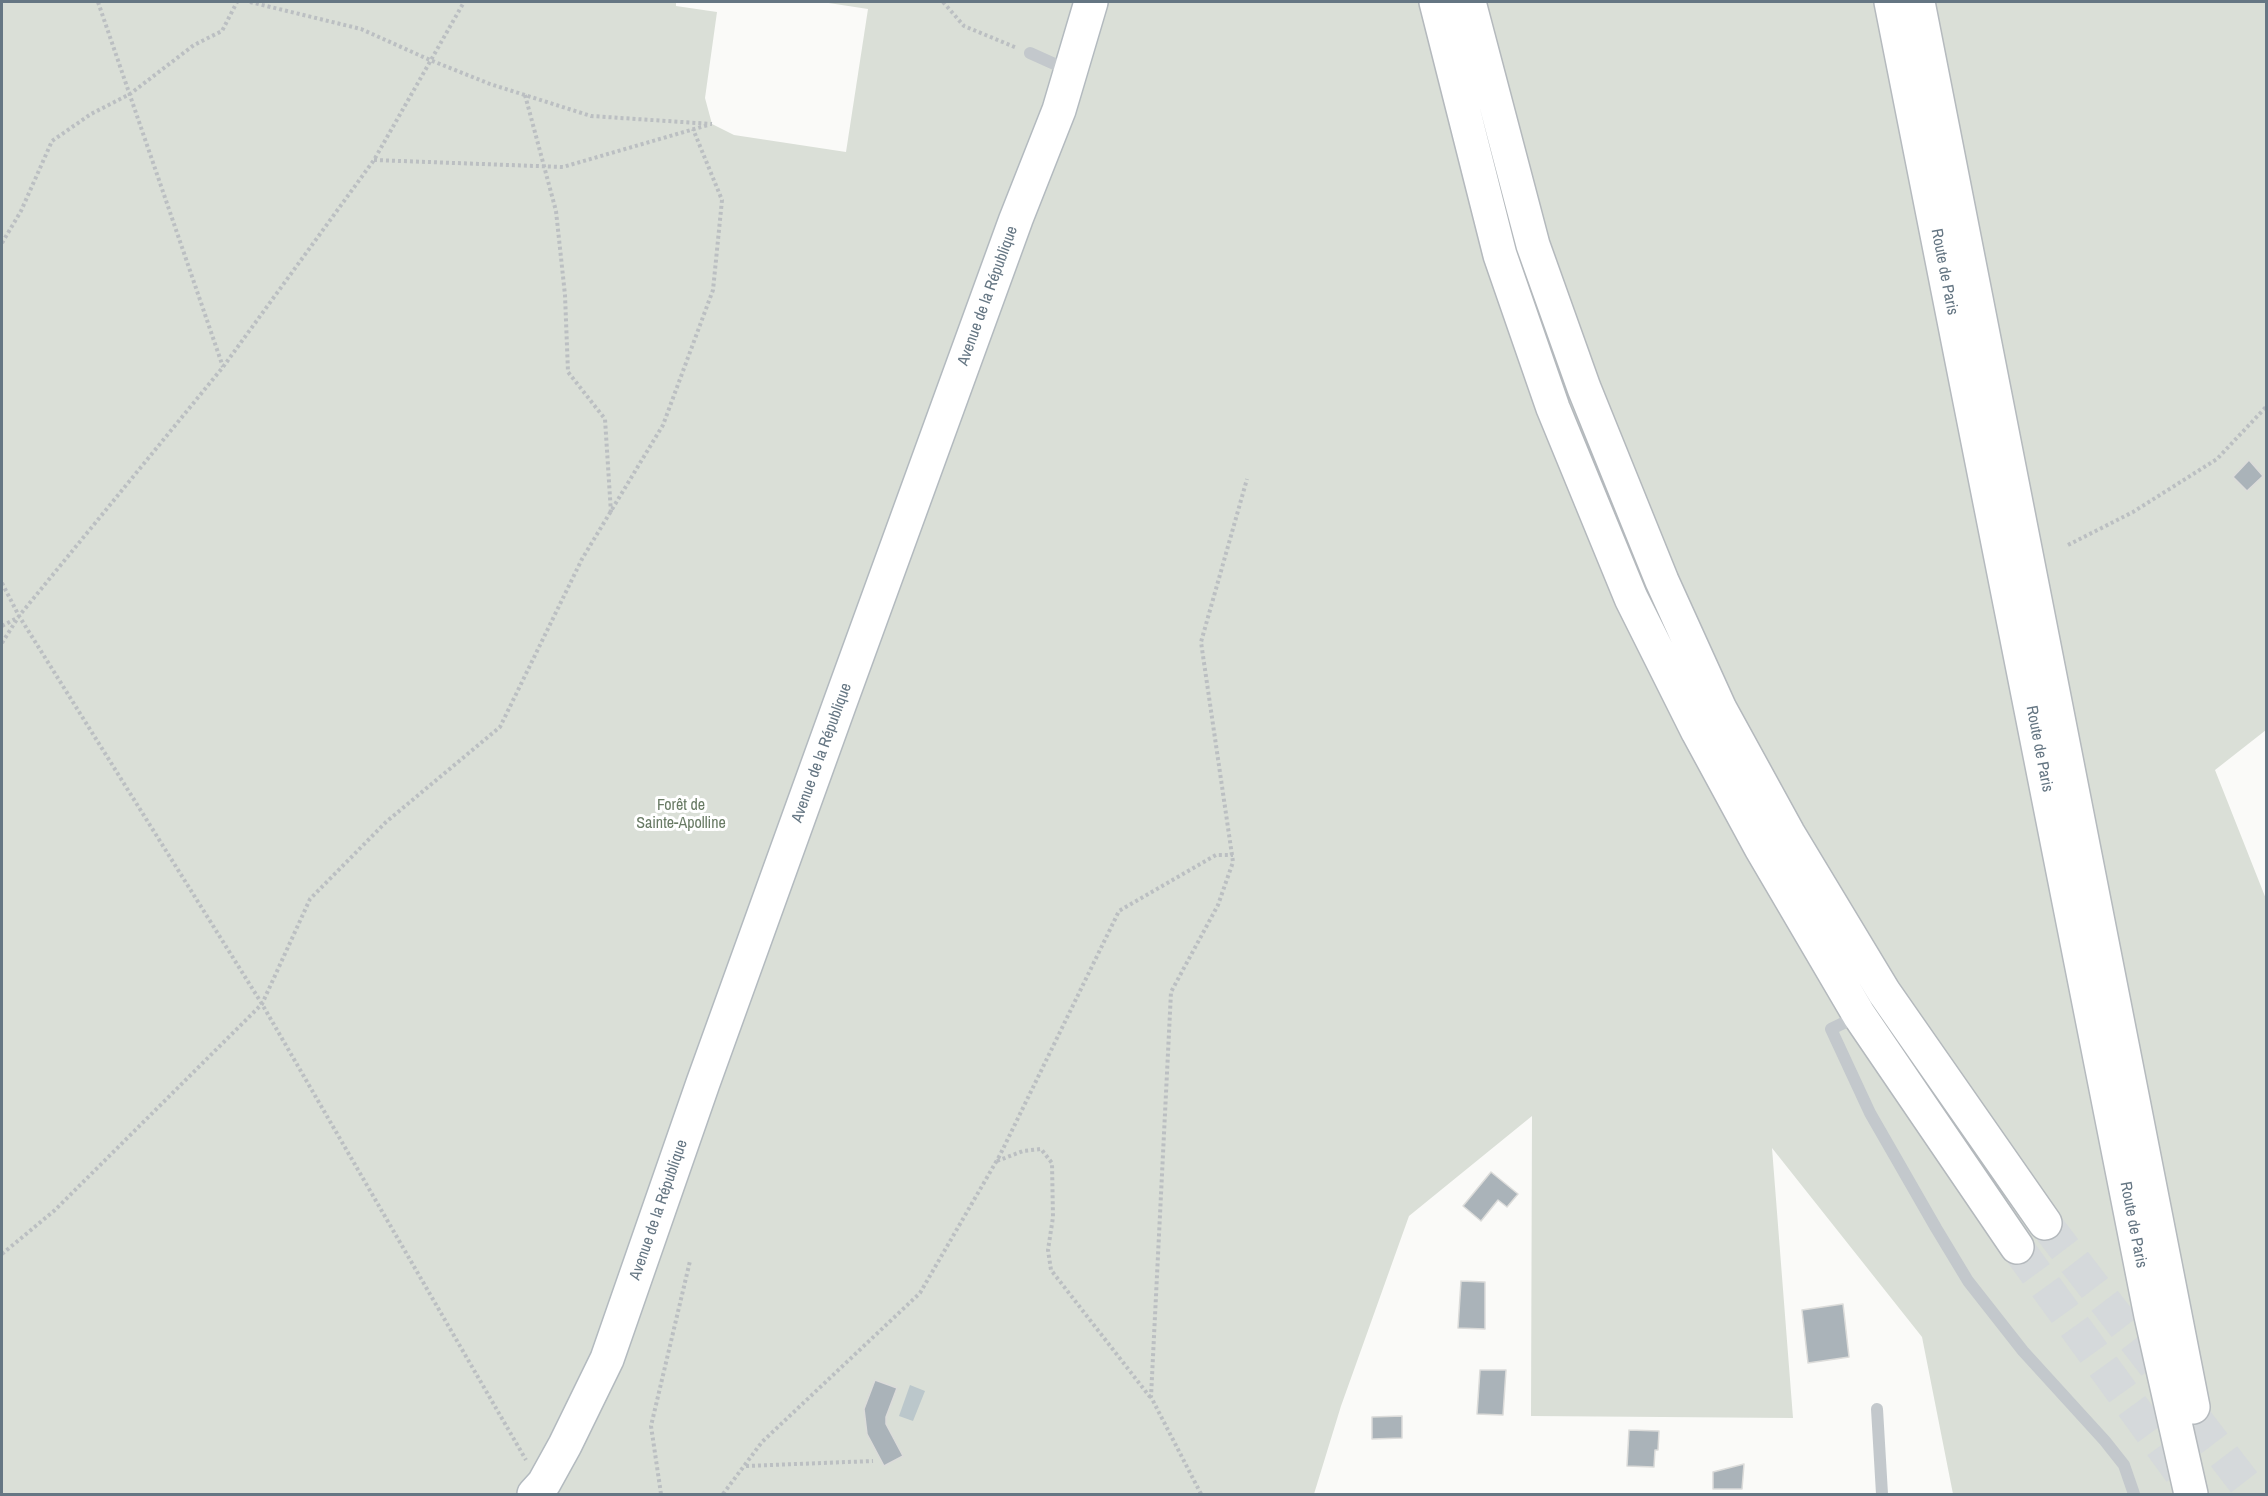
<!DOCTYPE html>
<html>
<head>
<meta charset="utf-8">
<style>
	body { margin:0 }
	#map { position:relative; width:2268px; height:1496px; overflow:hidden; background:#fafaf8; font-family:"Archivo Narrow",sans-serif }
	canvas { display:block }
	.frame { position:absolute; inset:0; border:3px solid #657683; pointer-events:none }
</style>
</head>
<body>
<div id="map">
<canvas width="2268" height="1496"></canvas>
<div class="frame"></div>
</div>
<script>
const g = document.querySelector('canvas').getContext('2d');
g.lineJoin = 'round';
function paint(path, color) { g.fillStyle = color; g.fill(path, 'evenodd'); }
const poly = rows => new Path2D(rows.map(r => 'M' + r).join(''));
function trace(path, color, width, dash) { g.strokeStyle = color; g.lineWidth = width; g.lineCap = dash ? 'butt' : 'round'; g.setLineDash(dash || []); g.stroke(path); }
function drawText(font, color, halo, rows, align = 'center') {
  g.font = font + ' "Archivo Narrow",sans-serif'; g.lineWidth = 6; g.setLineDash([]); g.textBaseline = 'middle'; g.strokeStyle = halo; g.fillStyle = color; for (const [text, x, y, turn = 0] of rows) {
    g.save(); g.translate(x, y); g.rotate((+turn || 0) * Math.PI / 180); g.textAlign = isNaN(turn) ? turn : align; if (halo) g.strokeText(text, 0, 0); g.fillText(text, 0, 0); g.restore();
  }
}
const green = poly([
	[2,2,676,2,676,6,717,12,705,98,712,124,734,135,846,152,868,9,822,2,2266,2,2266,730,2215,770,2266,899,2266,1491,2264,1494,1953,1494,1922,1337,1772,1148,1793,1418,1531,1416,1532,1116,1409,1216,1341,1406,1314,1494,2,1494]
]);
const water = poly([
	[910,1385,925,1391,913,1421,899,1416]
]);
const building = poly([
	[2249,460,2263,476,2247,491,2233,477,2249,460],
	[1491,1172,1518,1194,1507,1207,1498,1200,1481,1221,1463,1206,1491,1172],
	[1461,1281,1485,1282,1485,1329,1458,1328,1461,1281],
	[1843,1304,1849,1357,1808,1363,1802,1310,1843,1304],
	[1480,1370,1506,1370,1503,1415,1477,1414,1480,1370],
	[875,1380,897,1388,886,1417,886,1424,903,1456,884,1466,867,1434,864,1409,875,1380],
	[1402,1416,1402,1438,1372,1439,1372,1417,1402,1416],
	[1629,1430,1659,1431,1658,1450,1655,1450,1654,1467,1627,1466,1629,1430],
	[1744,1464,1742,1489,1713,1489,1713,1472,1744,1464]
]);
const highwayTunnel = poly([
	[2045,1223,2253,1494],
	[2017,1247,2190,1486]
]);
const path = poly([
	[98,2,223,367],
	[250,2,361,29,430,60,490,84,591,116,712,124],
	[943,2,964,26,1017,48],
	[525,95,556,211,565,295,568,372,605,419,611,513],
	[374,160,563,167,708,125],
	[2,243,21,211,52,141,91,114,130,94,194,45,222,31,237,2],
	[2068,545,2133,512,2217,459,2266,407],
	[2,583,19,616,262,1004,526,1460],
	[2,626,17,618],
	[2,643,19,616,223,367,374,160,464,2],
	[997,1161,1023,1151,1041,1149,1052,1163,1053,1217,1048,1250,1051,1270,1150,1397],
	[2,1254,55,1210,262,1004,310,899,386,822,500,727,582,559,663,425,713,290,722,200,693,129],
	[746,1466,873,1461],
	[661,1494,651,1426,690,1261],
	[723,1494,762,1442,920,1293,1000,1155,1119,911,1216,855,1233,855],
	[1201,1494,1151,1397,1171,992,1218,905,1233,862,1201,642,1247,479]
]);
const lane = poly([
	[1030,53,1070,71],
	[1858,1016,1831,1029,1870,1113,1936,1228,1968,1281,2023,1351,2105,1441,2124,1465,2134,1494],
	[1877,1409,1882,1494]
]);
const secondary = poly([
	[534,1494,544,1483,565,1445,607,1359,703,1083,840,703,1016,219,1059,110,1091,2]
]);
const primary = poly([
	[1891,2,2151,1316,2191,1494],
	[1918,2,2193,1407]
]);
const highway = poly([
	[1436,2,1500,255,1553,408,1631,598,1698,732,1761,848,1859,1015,2017,1247],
	[1469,2,1533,245,1584,388,1662,581,1720,709,1788,833,1884,992,2045,1223]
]);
const streetNames = [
	["Route de Paris",1944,272,79],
	["Avenue de la République",988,296,-70],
	["Route de Paris",2039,749,79],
	["Avenue de la République",822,753,-70],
	["Avenue de la République",659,1210,-71],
	["Route de Paris",2133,1225,79]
];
const parkNames = [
	["Forêt de",681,806],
	["Sainte-Apolline",681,824]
];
paint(green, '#dadfd7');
paint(water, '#bbc7cb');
paint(building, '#aab3b9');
trace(building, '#dcdcda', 1.5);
trace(highwayTunnel, '#d5d9db', 33, [33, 16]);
trace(secondary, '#b3babf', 36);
trace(primary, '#b5babe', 36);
trace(highway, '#b4b9bd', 36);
trace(path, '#bbbfc2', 4, [3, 3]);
trace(lane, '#c3c8cc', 12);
trace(secondary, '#fff', 33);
trace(primary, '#fff', 33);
trace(highway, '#fff', 33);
drawText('16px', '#657683', '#fff', streetNames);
drawText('16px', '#687a64', '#fff', parkNames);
</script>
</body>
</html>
